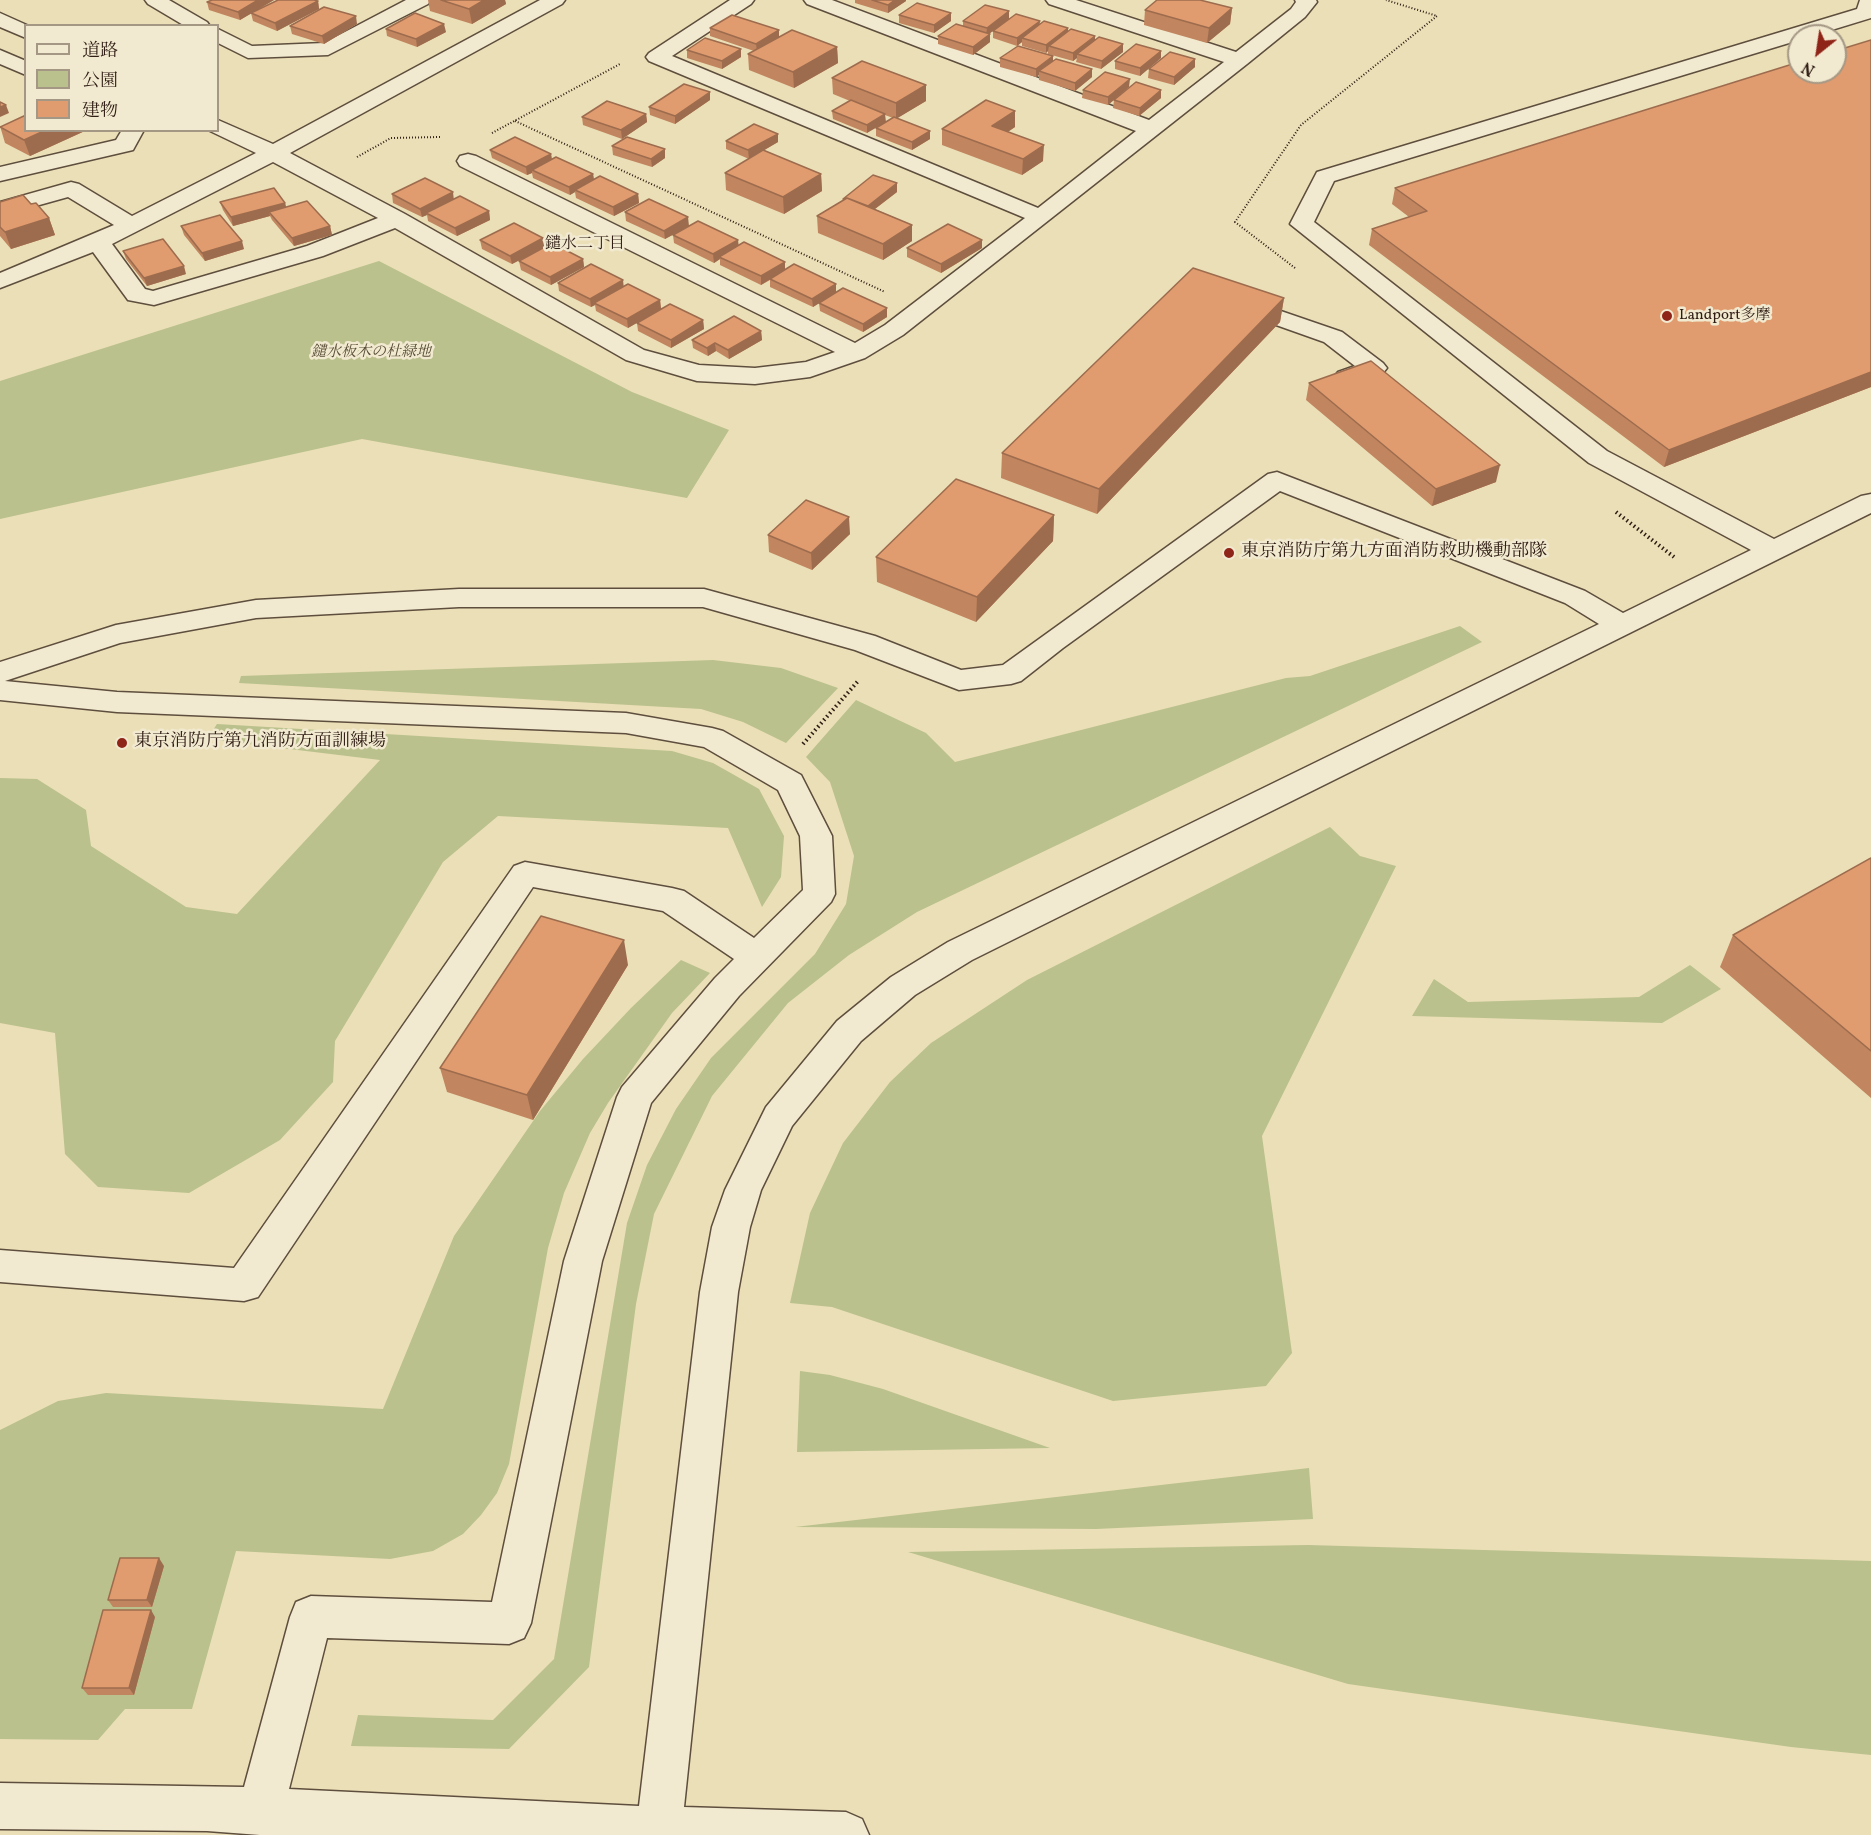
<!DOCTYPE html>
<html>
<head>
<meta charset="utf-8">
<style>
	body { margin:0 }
	#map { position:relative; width:1871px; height:1835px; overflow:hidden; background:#ebdfb7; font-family:Vollkorn,"Noto Serif JP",serif }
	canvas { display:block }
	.legend { position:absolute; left:24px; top:24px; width:195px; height:108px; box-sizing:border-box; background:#f2ead0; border:2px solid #a49885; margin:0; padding:8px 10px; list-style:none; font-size:18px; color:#2f1d14 }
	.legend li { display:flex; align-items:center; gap:12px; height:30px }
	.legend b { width:30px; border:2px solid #a49885 }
	.north { position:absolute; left:1787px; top:24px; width:60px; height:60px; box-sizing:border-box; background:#f2ead0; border:2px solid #a49885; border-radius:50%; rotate:210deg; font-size:16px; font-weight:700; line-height:24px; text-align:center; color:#2f1d14 }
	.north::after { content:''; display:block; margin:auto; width:21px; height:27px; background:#8f2418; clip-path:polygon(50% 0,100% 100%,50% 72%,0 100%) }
</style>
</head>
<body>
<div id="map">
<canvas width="1871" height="1835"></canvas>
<ul class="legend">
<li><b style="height:8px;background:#f2ead0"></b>道路</li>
<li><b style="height:16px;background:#bac18d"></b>公園</li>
<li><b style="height:16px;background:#e09b6f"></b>建物</li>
</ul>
<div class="north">N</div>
</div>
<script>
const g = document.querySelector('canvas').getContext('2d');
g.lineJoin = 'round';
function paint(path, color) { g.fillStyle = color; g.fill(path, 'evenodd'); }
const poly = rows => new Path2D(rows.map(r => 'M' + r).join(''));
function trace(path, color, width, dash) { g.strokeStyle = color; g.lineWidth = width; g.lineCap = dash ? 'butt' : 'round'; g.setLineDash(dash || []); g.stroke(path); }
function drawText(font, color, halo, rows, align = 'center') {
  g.font = font + ' Vollkorn,"Noto Serif JP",serif'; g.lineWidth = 5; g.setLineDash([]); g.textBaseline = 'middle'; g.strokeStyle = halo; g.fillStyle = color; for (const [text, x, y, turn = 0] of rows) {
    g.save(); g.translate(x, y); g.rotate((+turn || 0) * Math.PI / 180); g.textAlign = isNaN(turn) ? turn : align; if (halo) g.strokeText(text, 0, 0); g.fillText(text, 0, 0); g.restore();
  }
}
const green = poly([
	[379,261,632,392,729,430,687,498,362,439,0,519,0,381],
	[1460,626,1482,642,917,912,849,955,788,1003,712,1096,654,1214,636,1304,589,1667,509,1749,351,1746,358,1715,493,1720,554,1659,627,1223,647,1165,676,1109,711,1058,815,954,846,904,854,856,830,782,806,757,856,700,926,733,955,762,1286,678,1310,676],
	[713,660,781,668,838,688,786,743,743,722,701,709,239,683,241,676],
	[217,724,672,751,713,763,759,789,784,836,781,877,762,907,728,828,498,816,443,862,335,1041,333,1082,280,1140,189,1193,98,1187,65,1154,55,1033,0,1023,0,778,37,779,86,810,91,846,186,907,237,914,380,760,207,739],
	[1330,827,1360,856,1396,866,1262,1136,1292,1353,1266,1386,1113,1401,832,1307,790,1303,810,1213,843,1143,890,1082,931,1043,1027,980],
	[681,960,710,973,672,1013,608,1103,590,1133,564,1193,548,1248,509,1464,497,1493,481,1515,463,1534,433,1551,390,1559,236,1551,192,1709,125,1709,98,1740,0,1739,0,1430,58,1401,106,1393,383,1409,454,1236,540,1111,583,1059,631,1008],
	[1690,965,1721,989,1662,1023,1412,1016,1434,979,1468,1002,1639,997],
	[800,1371,830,1375,883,1389,1050,1448,797,1452],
	[1309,1468,1313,1519,1096,1529,795,1527],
	[1308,1545,1871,1561,1871,1755,1791,1747,1348,1684,908,1552]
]);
const pathFar1 = poly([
	[515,121,885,292],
	[492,133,620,64],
	[357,157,391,138,440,137],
	[1295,268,1235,222,1301,125,1437,16,1386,0]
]);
const path = poly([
	[1616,512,1674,557],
	[803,744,859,680]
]);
const minor = poly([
	[145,0,169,0,207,22,210,26,185,26,148,4,145,0],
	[406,0,431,0,428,4,328,55,248,58,218,43,218,29,252,46,324,43,406,0],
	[540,0,565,0,562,4,290,153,405,214,644,350,699,365,755,368,806,362,835,352,460,166,457,161,460,156,468,154,476,156,855,343,885,325,1025,218,649,61,646,57,649,53,730,0,754,0,751,4,672,56,1038,208,1136,131,807,4,804,0,832,0,1149,120,1224,62,1049,4,1046,0,1076,0,1236,52,1291,9,1296,2,1295,0,1316,0,1317,2,1305,17,1247,64,903,335,865,358,810,377,755,384,697,381,626,360,395,228,323,256,154,305,128,300,93,252,0,288,0,273,114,225,68,197,0,216,0,202,71,182,79,184,132,216,256,153,210,131,218,130,218,120,273,144,540,0],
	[273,162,378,218,307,246,153,291,145,289,112,244,273,162],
	[1860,0,1871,0,1871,18,1812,36,1799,36,1799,40,1334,181,1314,222,1607,451,1774,539,1861,496,1871,494,1871,513,972,960,915,995,861,1041,792,1126,761,1190,750,1227,738,1292,684,1807,846,1812,862,1819,869,1835,260,1835,207,1831,0,1829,0,1783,244,1787,290,1617,296,1602,311,1596,492,1602,564,1261,617,1097,622,1087,715,978,734,959,663,911,533,887,258,1297,244,1301,0,1282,0,1250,234,1268,514,866,525,862,672,888,684,891,754,938,803,890,800,836,778,790,704,747,626,733,117,712,0,700,0,662,116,625,256,600,459,589,704,589,875,636,961,670,1003,665,1268,474,1277,472,1585,591,1623,613,1751,550,1589,463,1290,224,1317,172,1857,9,1860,0],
	[1280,491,1565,603,1599,624,948,942,891,977,837,1021,766,1107,725,1190,712,1227,700,1292,639,1806,289,1789,327,1638,509,1644,524,1638,531,1623,602,1261,651,1103,739,996,831,902,835,894,832,836,801,775,723,731,712,728,626,713,117,692,5,681,120,643,256,618,459,607,703,607,855,650,959,690,1011,684,1021,681,1063,648,1280,491],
	[0,13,29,26,26,26,26,38,0,27,0,13],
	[0,50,26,61,26,75,0,64,0,50],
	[122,130,144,130,133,150,0,181,0,167,116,140,122,130],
	[1240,297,1342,332,1383,363,1387,368,1383,373,1364,380,1366,382,1362,387,1353,390,1344,387,1334,377,1338,372,1355,366,1324,342,1231,309,1228,304,1231,299,1240,297]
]);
const wall = poly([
	[212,0,274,0,240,20,209,10,207,2],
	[428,0,505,0,506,4,472,24,430,11],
	[855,0,906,0,906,1,888,13,855,3],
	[318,1,319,9,277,31,253,21,251,13],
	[1232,8,1230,24,1207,43,1144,25,1145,10],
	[899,15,951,21,934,33,899,23],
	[1009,19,1040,21,1039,25,1068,31,1095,40,1123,44,1123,52,1101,69,1076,62,1077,58,1073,61,1048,54,1048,51,1046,53,1022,46,1022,42,1017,46,993,38,993,31,989,34,990,42,973,55,938,44,938,36,963,26,963,21],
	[357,24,324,44,292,34,290,26],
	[710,28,779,30,779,37,837,47,838,63,794,88,749,70,748,54,754,51,710,36],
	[386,29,446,32,417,47,387,36],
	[1871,40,1871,387,1664,467,1369,245,1372,229,1409,217,1392,204,1395,188],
	[687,50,741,57,722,69,687,58],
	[1161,51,1161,58,1140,76,1115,69,1115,61],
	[1000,58,1053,61,1092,77,1075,91,1039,80,1039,75,1036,77,1000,67],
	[1195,59,1195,67,1174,85,1148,78,1149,69],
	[832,78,926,101,897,118,930,139,912,150,876,136,876,128,893,118,885,115,867,133,833,119,832,111,850,101,833,94],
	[1129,87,1108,105,1082,98,1083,90],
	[1161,98,1139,116,1113,108,1114,100],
	[710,100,675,124,650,115,649,107],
	[646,114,647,122,622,139,583,125,582,117],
	[0,126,26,130,87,130,30,156,5,143],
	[1015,127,1008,132,1043,161,1022,175,942,145,942,129],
	[726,141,778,142,749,159,726,149],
	[612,146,665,158,652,167,613,155],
	[490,150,551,154,552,159,593,174,594,179,638,194,639,203,614,216,576,198,575,192,570,195,533,178,532,173,527,175,492,158],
	[725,173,821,174,822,191,784,214,726,190],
	[897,192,875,209,912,225,912,241,883,260,818,233,817,216,843,200,843,199],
	[392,194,454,199,489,211,490,220,457,236,428,221,427,215,422,217,393,203],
	[0,202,31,204,49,218,55,235,11,249,0,236],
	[220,202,285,203,286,207,330,226,332,235,294,246,272,220,270,216,233,226,223,210],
	[625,212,689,226,665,239,626,221],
	[181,226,244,249,205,261,184,235],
	[673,235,738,240,738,246,785,262,785,269,836,284,836,292,887,308,887,317,863,332,820,311,819,303,813,307,770,287,770,280,761,285,720,265,720,259,714,263,674,243],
	[543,238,545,247,512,264,482,249,480,240],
	[907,248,982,248,941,273,907,257],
	[123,251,186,274,147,286,126,259],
	[583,259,584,267,551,285,521,270,519,261],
	[558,283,624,286,660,300,661,309,628,328,596,311,595,305,591,307,559,291],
	[1284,298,1280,322,1097,514,1001,478,1002,453],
	[703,320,704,329,671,348,638,331,637,323],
	[761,331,762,340,729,359,716,351,708,356,693,348,692,340],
	[1309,383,1496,482,1432,506,1306,400],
	[1054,515,1053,541,976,622,877,582,876,557],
	[850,534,812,570,769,552,768,535],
	[1871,858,1871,1098,1720,967,1733,935],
	[628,965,533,1120,447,1092,440,1068],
	[164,1566,152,1607,113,1607,108,1600],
	[155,1617,134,1695,88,1695,82,1688]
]);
const shadedWall = poly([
	[258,0,274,0,240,20,238,12],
	[484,0,505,0,506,4,472,24,469,9],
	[895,0,906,0,906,1,888,13,888,5],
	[318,1,319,9,277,31,275,23],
	[1232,8,1230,24,1207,43,1209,28],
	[1009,11,1009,19,986,36,987,28],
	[951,13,951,21,934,33,934,25],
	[356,16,357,24,324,44,322,36],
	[1040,21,1039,29,1022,38,1022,42,1017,46,1017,38],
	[444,24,446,32,417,47,416,39],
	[1068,28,1068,36,1049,46,1048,51,1046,53,1046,45],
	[779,30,779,38,757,51,756,44],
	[990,34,990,42,973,55,973,47],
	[1095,36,1095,44,1077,54,1077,58,1073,61,1073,53],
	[1123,44,1123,52,1101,69,1102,61],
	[837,47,838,63,794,88,793,72],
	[741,49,741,57,722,69,722,61],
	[1161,51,1161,58,1140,76,1140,68],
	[1053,56,1053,64,1039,71,1039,75,1036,77,1036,69],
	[1195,59,1195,67,1174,85,1174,77],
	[1092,69,1092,77,1075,91,1075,83],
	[1130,79,1129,87,1108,105,1108,97],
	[926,85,926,101,896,119,896,103],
	[1161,90,1161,98,1139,116,1140,108],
	[710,92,710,100,675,124,675,116],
	[6,105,9,113,0,117,0,107],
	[1015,111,1015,127,992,142,992,126],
	[646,114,647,122,622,139,621,130],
	[885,114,886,122,867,133,867,125],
	[46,130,87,130,30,156,24,140],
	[930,131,930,139,912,150,912,142],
	[778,134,778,142,749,159,748,150],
	[1044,145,1043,161,1022,175,1023,159],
	[665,149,665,158,652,167,651,159],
	[551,154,552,162,532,170,532,173,527,175,526,167],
	[593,174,594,182,575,190,575,192,570,195,569,187],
	[821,174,822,191,784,214,783,197],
	[897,183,897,192,867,215,867,207],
	[453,192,454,201,426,213,427,215,422,217,420,209],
	[638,194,639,203,614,216,613,207],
	[285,203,287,211,269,212,270,216,233,226,231,217],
	[489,211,490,220,457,236,455,228],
	[688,217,689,226,665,239,664,231],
	[49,218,55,235,11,249,5,232],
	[912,225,912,241,883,260,883,244],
	[330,226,332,235,294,246,292,238],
	[543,238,545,247,512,264,510,256],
	[738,240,739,248,719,257,720,259,714,263,713,254],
	[982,240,982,248,941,273,941,264],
	[242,241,244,249,205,261,202,253],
	[583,259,584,267,551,285,550,277],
	[785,262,785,270,761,285,761,276],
	[184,266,186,274,147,286,144,278],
	[623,280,624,289,594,303,595,305,591,307,590,299],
	[836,284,836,293,813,307,812,299],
	[1284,298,1280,322,1097,514,1099,489],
	[660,300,661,309,628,328,627,319],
	[887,308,887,317,863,332,863,324],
	[703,320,704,329,671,348,671,340],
	[761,331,762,340,729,359,728,350],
	[715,343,716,351,708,356,707,348],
	[1871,372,1871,387,1664,467,1669,450],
	[1500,465,1496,482,1432,506,1436,489],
	[1054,515,1053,541,976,622,977,597],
	[849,517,850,534,812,570,811,553],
	[624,940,628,965,533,1120,527,1095],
	[159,1558,164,1566,152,1607,147,1600],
	[151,1610,155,1617,134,1695,129,1688]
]);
const building = poly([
	[212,0,258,0,238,12,207,2,212,0],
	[278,0,314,0,318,1,275,23,251,13,278,0],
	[441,0,484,0,469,9,441,0],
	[872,0,895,0,888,5,872,0],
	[1157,0,1200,0,1232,8,1209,28,1145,10,1157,0],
	[917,3,951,13,934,25,899,15,917,3],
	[985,5,1009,11,987,28,963,21,985,5],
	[324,7,356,16,322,36,290,26,324,7],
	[415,13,444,24,416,39,386,29,415,13],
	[1016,14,1040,21,1017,38,993,31,1016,14],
	[732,15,779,30,756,44,710,28,732,15],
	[1044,21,1068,28,1046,45,1022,38,1044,21],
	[956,24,990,34,973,47,938,36,956,24],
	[1071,29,1095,36,1073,53,1049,46,1071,29],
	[792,30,837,47,793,72,748,54,792,30],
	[1099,37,1123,44,1102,61,1077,54,1099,37],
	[705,38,741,49,722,61,687,50,705,38],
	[1871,40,1871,372,1669,450,1372,229,1427,211,1395,188,1799,62,1799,72,1835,72,1835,51,1871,40],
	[1136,44,1161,51,1140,68,1115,61,1136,44],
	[1018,46,1053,56,1036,69,1000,58,1018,46],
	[1170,52,1195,59,1174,77,1149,69,1170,52],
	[1056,59,1092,69,1075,83,1039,71,1056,59],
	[862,61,926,85,896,103,832,78,862,61],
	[1105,72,1130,79,1108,97,1083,90,1105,72],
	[1136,82,1161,90,1140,108,1114,100,1136,82],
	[684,84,710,92,675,116,649,107,684,84],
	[851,100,885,114,867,125,832,111,851,100],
	[986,100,1015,111,992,126,1044,145,1023,159,942,129,986,100],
	[607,101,646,114,621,130,582,117,607,101],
	[0,102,6,105,0,107,0,102],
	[26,115,26,130,46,130,24,140,0,127,26,115],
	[894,117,930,131,912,142,876,128,894,117],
	[754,124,778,134,748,150,726,141,754,124],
	[515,137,551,154,526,167,490,150,515,137],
	[627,137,665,149,651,159,612,146,627,137],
	[763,150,821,174,783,197,725,173,763,150],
	[556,157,593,174,569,187,532,170,556,157],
	[873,175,897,183,868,206,847,198,844,199,843,199,873,175],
	[600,176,638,194,613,207,575,190,600,176],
	[425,178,453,192,420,209,392,194,425,178],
	[274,188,285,203,231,217,220,202,274,188],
	[23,195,31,204,36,203,49,218,5,232,0,227,0,202,23,195],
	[460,196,489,211,455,228,426,213,460,196],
	[847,198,912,225,883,244,817,216,847,198],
	[649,199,688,217,664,231,625,212,649,199],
	[307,201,330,226,292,238,269,212,307,201],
	[220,215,242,241,202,253,181,226,220,215],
	[698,221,738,240,713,254,673,235,698,221],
	[514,223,543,238,510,256,480,240,514,223],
	[948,224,982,240,941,264,907,248,948,224],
	[163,239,184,266,144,278,123,251,163,239],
	[744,242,785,262,761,276,719,257,744,242],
	[552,243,583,259,550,277,519,261,552,243],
	[591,264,623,280,590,299,558,283,591,264],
	[794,264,836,284,812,299,770,279,794,264],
	[1193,268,1284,298,1099,489,1002,453,1193,268],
	[628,284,660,300,627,319,594,303,628,284],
	[843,288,887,308,863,324,819,303,843,288],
	[670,304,703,320,671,340,637,323,670,304],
	[734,316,761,331,728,350,715,343,707,348,692,340,734,316],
	[1371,361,1500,465,1436,489,1309,383,1371,361],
	[956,479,1054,515,977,597,876,557,956,479],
	[806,500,849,517,811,553,768,535,806,500],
	[1871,858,1871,1051,1733,935,1871,858],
	[541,916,624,940,527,1095,440,1068,541,916],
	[120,1558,159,1558,147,1600,108,1600,120,1558],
	[103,1610,151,1610,129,1688,82,1688,103,1610]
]);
const markers = [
	[1667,316,6,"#8f2418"],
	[1229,553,6,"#8f2418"],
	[122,743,6,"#8f2418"]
];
const farPoinames = [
	["Landport多摩",1679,316]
];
const farParknames = [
	["鑓水板木の杜緑地",371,353]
];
const farNeighbourhoodnames = [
	["鑓水二丁目",585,245]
];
const poiNames = [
	["東京消防庁第九方面消防救助機動部隊",1241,553],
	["東京消防庁第九消防方面訓練場",134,743]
];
paint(green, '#bac18d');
trace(minor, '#5e4e3d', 3);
trace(pathFar1, '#2f1d14', 2, [1, 2]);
trace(path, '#2f1d14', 4, [1.5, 3]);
paint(minor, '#f2ead0');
paint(wall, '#c1855f');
paint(shadedWall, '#9d6c4e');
paint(building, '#e09b6f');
trace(building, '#9d6c4e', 1.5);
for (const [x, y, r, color] of markers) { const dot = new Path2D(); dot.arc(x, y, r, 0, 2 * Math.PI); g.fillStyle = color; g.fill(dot); trace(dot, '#f2ead0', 2); }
drawText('15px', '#2f1d14', '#f2ead0', farPoinames, 'left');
drawText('italic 15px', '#594e38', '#f2ead0', farParknames);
drawText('16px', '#2f1d14', '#f2ead0', farNeighbourhoodnames);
drawText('18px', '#2f1d14', '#f2ead0', poiNames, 'left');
</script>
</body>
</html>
